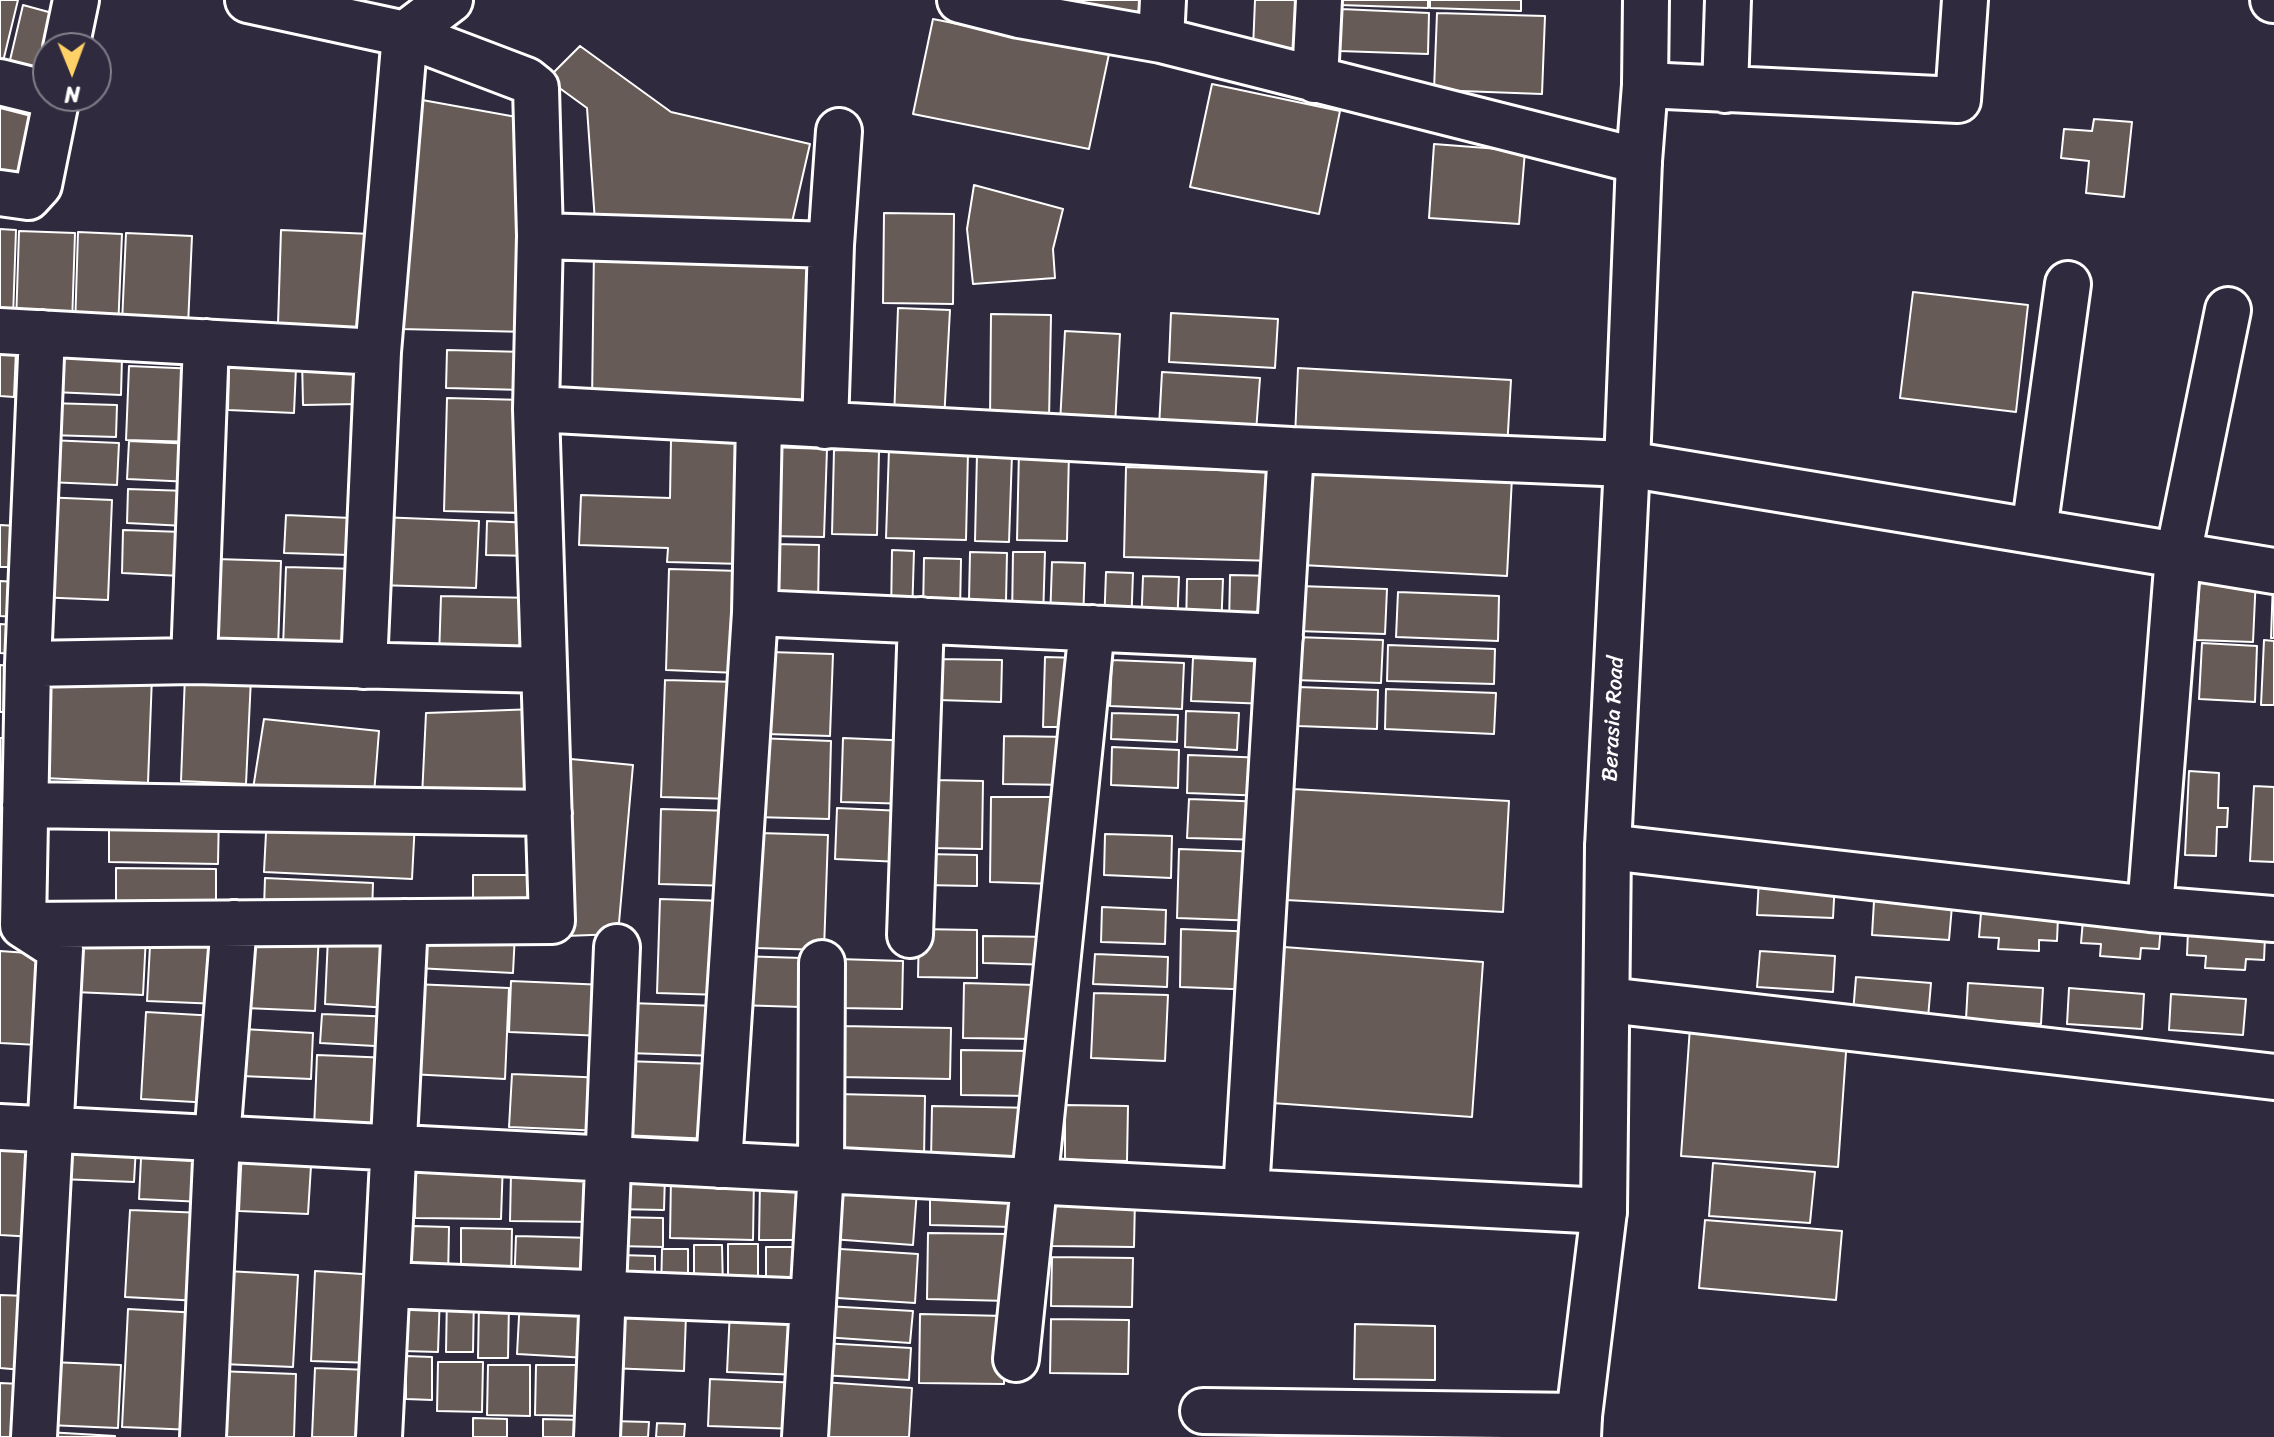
<!DOCTYPE html>
<html>
<head>
<meta charset="utf-8">
<style>
	body { margin:0 }
	#map { position:relative; width:2274px; height:1437px; overflow:hidden; background:#2f2a3d; font-family:Sriracha,sans-serif }
	canvas { display:block }
	.north { position:absolute; left:32px; top:32px; width:80px; height:80px; box-sizing:border-box; background:#2f2a3d; border:2px solid #827f8b; border-radius:50%; rotate:179deg; font-size:22px; font-weight:700; line-height:32px; text-align:center; color:#fff }
	.north::after { content:''; display:block; margin:auto; width:28px; height:36px; background:#ffd166; clip-path:polygon(50% 0,100% 100%,50% 72%,0 100%) }
</style>
</head>
<body>
<div id="map">
<canvas width="2274" height="1437"></canvas>
<div class="north">N</div>
</div>
<script>
const g = document.querySelector('canvas').getContext('2d');
g.lineJoin = 'round';
function paint(path, color) { g.fillStyle = color; g.fill(path, 'evenodd'); }
const poly = rows => new Path2D(rows.map(r => 'M' + r).join(''));
function trace(path, color, width, dash) { g.strokeStyle = color; g.lineWidth = width; g.lineCap = dash ? 'butt' : 'round'; g.setLineDash(dash || []); g.stroke(path); }
function drawText(font, color, halo, rows, align = 'center') {
  g.font = font + ' Sriracha,sans-serif'; g.lineWidth = 8; g.setLineDash([]); g.textBaseline = 'middle'; g.strokeStyle = halo; g.fillStyle = color; for (const [text, x, y, turn = 0] of rows) {
    g.save(); g.translate(x, y); g.rotate((+turn || 0) * Math.PI / 180); g.textAlign = isNaN(turn) ? turn : align; if (halo) g.strokeText(text, 0, 0); g.fillText(text, 0, 0); g.restore();
  }
}
const building = poly([
	[0,0,18,0,0,74,0,0],
	[1038,0,1152,0,1151,12,1038,9,1038,0],
	[1255,0,1297,0,1295,50,1253,49,1255,0],
	[1340,0,1428,0,1428,8,1340,5,1340,0],
	[1430,0,1521,0,1521,11,1430,8,1430,0],
	[23,5,56,14,39,85,6,77,23,5],
	[1341,9,1429,13,1428,54,1339,51,1341,9],
	[1437,13,1545,16,1542,94,1434,90,1437,13],
	[933,19,1109,54,1089,149,913,114,933,19],
	[580,46,671,112,810,144,790,231,595,222,587,108,547,79,580,46],
	[1212,84,1340,111,1319,214,1190,187,1212,84],
	[411,98,522,118,528,332,400,329,411,98],
	[0,108,43,119,26,189,0,183,0,108],
	[2094,119,2132,122,2124,197,2086,193,2089,161,2061,158,2064,129,2092,131,2094,119],
	[1434,144,1525,151,1519,224,1429,218,1434,144],
	[974,185,1063,209,1053,249,1055,278,973,284,967,229,974,185],
	[884,213,954,214,953,304,883,303,884,213],
	[0,229,16,230,13,318,0,317,0,229],
	[281,230,371,234,368,328,278,324,281,230],
	[19,231,75,233,72,325,16,323,19,231],
	[78,232,122,234,118,330,75,328,78,232],
	[126,233,192,236,188,326,122,323,126,233],
	[594,248,817,258,815,412,592,402,594,248],
	[1913,292,2028,305,2016,412,1900,398,1913,292],
	[898,308,950,310,944,421,894,419,898,308],
	[1171,313,1278,319,1275,368,1169,362,1171,313],
	[991,314,1051,315,1049,420,990,419,991,314],
	[1065,331,1120,334,1115,426,1060,423,1065,331],
	[0,349,16,350,14,397,0,396,0,349],
	[447,350,525,352,523,390,446,388,447,350],
	[55,354,122,357,121,395,53,392,55,354],
	[302,359,358,359,359,404,303,405,302,359],
	[129,366,199,369,196,442,126,440,129,366],
	[229,366,296,368,294,413,228,410,229,366],
	[1298,368,1511,380,1507,449,1295,437,1298,368],
	[1162,372,1260,378,1256,432,1159,427,1162,372],
	[447,398,524,400,520,513,444,511,447,398],
	[49,403,117,405,116,437,48,435,49,403],
	[48,440,119,443,117,485,47,482,48,440],
	[671,440,746,443,742,564,667,562,668,548,579,545,581,495,670,498,671,440],
	[129,441,194,444,192,482,127,479,129,441],
	[769,447,827,449,824,537,767,536,769,447],
	[889,449,968,452,966,540,886,538,889,449],
	[834,450,879,451,877,535,832,534,834,450],
	[1019,450,1069,452,1067,541,1017,540,1019,450],
	[977,453,1012,454,1009,542,975,541,977,453],
	[1307,466,1512,477,1507,576,1302,565,1307,466],
	[1126,467,1279,472,1276,561,1124,557,1126,467],
	[128,489,187,491,185,526,127,523,128,489],
	[41,497,112,500,108,600,36,597,41,497],
	[286,515,351,518,349,555,284,553,286,515],
	[379,517,479,521,476,588,377,585,379,517],
	[487,521,533,523,532,556,486,555,487,521],
	[0,525,18,526,16,567,0,567,0,525],
	[123,530,183,532,181,576,122,573,123,530],
	[774,544,819,545,818,607,772,606,774,544],
	[892,550,914,551,912,617,891,616,892,550],
	[970,552,1007,553,1006,601,969,600,970,552],
	[1013,552,1045,552,1043,620,1012,619,1013,552],
	[924,558,961,559,960,612,923,611,924,558],
	[216,559,281,561,278,649,212,647,216,559],
	[1052,562,1085,563,1083,622,1050,621,1052,562],
	[286,567,358,569,356,649,283,647,286,567],
	[669,569,741,571,738,673,666,670,669,569],
	[1106,572,1133,573,1131,628,1104,627,1106,572],
	[2200,574,2256,576,2253,642,2196,640,2200,574],
	[1230,575,1277,576,1276,628,1229,626,1230,575],
	[1143,576,1179,577,1177,630,1141,629,1143,576],
	[1187,579,1223,579,1221,631,1186,630,1187,579],
	[0,581,18,582,16,617,0,616,0,581],
	[2273,581,2274,581,2274,638,2271,638,2273,581],
	[1299,586,1387,589,1385,634,1297,631,1299,586],
	[1398,592,1499,596,1498,641,1396,637,1398,592],
	[441,596,534,598,532,660,439,657,441,596],
	[0,624,16,625,15,654,0,653,0,624],
	[1295,637,1383,640,1381,683,1294,680,1295,637],
	[2264,640,2274,641,2274,705,2261,705,2264,640],
	[2202,643,2257,646,2255,702,2199,699,2202,643],
	[1388,645,1495,649,1494,684,1387,681,1388,645],
	[770,652,833,654,830,736,767,734,770,652],
	[1045,657,1080,658,1079,727,1043,727,1045,657],
	[1193,658,1269,662,1268,704,1191,701,1193,658],
	[939,659,1002,660,1001,702,938,700,939,659],
	[1112,660,1184,663,1182,709,1110,706,1112,660],
	[0,665,12,666,11,712,0,712,0,665],
	[48,671,152,676,148,783,44,778,48,671],
	[185,675,251,678,246,784,181,781,185,675],
	[665,680,737,682,733,799,661,797,665,680],
	[1299,687,1378,690,1377,729,1298,726,1299,687],
	[1386,689,1496,693,1494,734,1385,729,1386,689],
	[536,709,532,801,422,797,426,713,536,709],
	[1186,711,1239,713,1237,750,1185,747,1186,711],
	[1112,713,1178,715,1177,742,1111,739,1112,713],
	[264,719,379,731,374,794,253,789,264,719],
	[1004,736,1072,737,1071,785,1003,784,1004,736],
	[0,738,11,738,11,816,0,816,0,738],
	[757,738,831,741,829,819,754,817,757,738],
	[843,738,913,741,912,804,841,802,843,738],
	[1112,747,1179,750,1178,788,1111,785,1112,747],
	[1188,755,1267,758,1266,796,1187,793,1188,755],
	[571,759,633,765,618,934,565,936,571,759],
	[2189,771,2219,773,2218,808,2228,808,2227,827,2217,827,2216,856,2185,855,2189,771],
	[933,780,983,781,982,849,931,848,933,780],
	[2254,786,2274,787,2274,862,2250,861,2254,786],
	[1293,789,1509,801,1503,912,1286,900,1293,789],
	[991,797,1056,797,1055,884,990,882,991,797],
	[1189,799,1266,802,1264,840,1187,838,1189,799],
	[837,808,903,811,901,862,835,859,837,808],
	[661,809,734,811,732,886,659,884,661,809],
	[109,810,219,811,218,864,109,862,109,810],
	[267,813,415,821,412,879,264,872,267,813],
	[0,824,14,824,14,870,0,870,0,824],
	[759,833,828,835,824,950,755,948,759,833],
	[1105,834,1172,836,1171,878,1104,875,1105,834],
	[1179,849,1261,852,1259,921,1177,918,1179,849],
	[924,854,977,855,977,886,923,885,924,854],
	[116,868,216,869,216,912,116,910,116,868],
	[473,875,546,875,545,906,473,905,473,875],
	[265,878,373,883,372,913,264,908,265,878],
	[1759,878,1835,881,1833,918,1757,915,1759,878],
	[660,899,724,901,721,995,657,993,660,899],
	[1874,901,1952,906,1949,940,1872,935,1874,901],
	[1102,907,1166,910,1165,944,1101,942,1102,907],
	[1981,913,2058,917,2057,941,2039,940,2039,951,1998,949,1999,938,1979,937,1981,913],
	[2083,920,2161,926,2159,949,2141,948,2140,959,2100,956,2101,944,2081,943,2083,920],
	[151,927,223,931,219,1004,147,1001,151,927],
	[418,929,515,933,513,973,416,968,418,929],
	[919,929,977,930,977,978,918,977,919,929],
	[1181,929,1259,932,1257,990,1180,987,1181,929],
	[248,931,319,934,315,1011,245,1008,248,931],
	[2188,931,2265,937,2264,960,2246,959,2245,970,2205,968,2206,956,2187,955,2188,931],
	[77,933,146,936,143,995,74,992,77,933],
	[983,936,1054,937,1054,965,983,963,983,936],
	[328,937,394,940,390,1008,325,1004,328,937],
	[1284,947,1483,962,1472,1117,1272,1103,1284,947],
	[0,951,42,954,38,1045,0,1043,0,951],
	[1760,951,1835,956,1833,992,1757,987,1760,951],
	[1095,954,1168,957,1167,987,1093,984,1095,954],
	[738,956,802,958,801,1007,736,1005,738,956],
	[838,959,903,961,902,1009,837,1008,838,959],
	[1856,977,1931,983,1928,1018,1853,1013,1856,977],
	[511,981,606,985,604,1036,509,1032,511,981],
	[964,983,1036,985,1035,1039,963,1038,964,983],
	[1968,983,2043,988,2041,1024,1966,1019,1968,983],
	[413,984,509,988,505,1079,409,1074,413,984],
	[2069,988,2144,994,2142,1029,2067,1024,2069,988],
	[1094,993,1168,995,1165,1061,1091,1058,1094,993],
	[2171,994,2246,999,2243,1035,2169,1030,2171,994],
	[629,1003,719,1006,717,1056,628,1053,629,1003],
	[146,1012,217,1016,212,1103,141,1099,146,1012],
	[322,1014,395,1017,393,1047,320,1043,322,1014],
	[841,1026,951,1028,950,1079,840,1077,841,1026],
	[1690,1027,1847,1038,1838,1167,1681,1156,1690,1027],
	[243,1029,313,1033,311,1079,241,1076,243,1029],
	[961,1050,1033,1051,1032,1096,961,1095,961,1050],
	[317,1055,391,1058,387,1133,314,1129,317,1055],
	[624,1061,715,1064,713,1139,621,1135,624,1061],
	[512,1074,606,1078,604,1131,509,1127,512,1074],
	[836,1094,925,1096,924,1160,835,1159,836,1094],
	[1065,1105,1128,1106,1127,1161,1065,1160,1065,1105],
	[932,1106,1037,1108,1036,1163,931,1161,932,1106],
	[142,1138,206,1142,203,1202,139,1199,142,1138],
	[61,1143,136,1147,134,1182,60,1179,61,1143],
	[242,1147,312,1150,308,1214,239,1211,242,1147],
	[0,1149,40,1151,35,1237,0,1235,0,1149],
	[416,1159,503,1161,501,1219,415,1218,416,1159],
	[1713,1163,1815,1172,1810,1223,1709,1216,1713,1163],
	[511,1172,596,1174,595,1222,510,1221,511,1172],
	[617,1174,665,1174,664,1210,616,1209,617,1174],
	[671,1176,754,1177,753,1240,670,1238,671,1176],
	[760,1180,806,1182,805,1240,759,1240,760,1180],
	[834,1185,917,1190,913,1245,831,1239,834,1185],
	[930,1190,1013,1192,1013,1227,930,1225,930,1190],
	[1053,1196,1135,1198,1134,1247,1052,1246,1053,1196],
	[130,1210,204,1213,200,1301,125,1297,130,1210],
	[616,1217,663,1218,663,1247,615,1246,616,1217],
	[1705,1220,1842,1231,1836,1300,1699,1288,1705,1220],
	[412,1226,449,1227,448,1281,411,1280,412,1226],
	[461,1228,512,1229,511,1286,461,1285,461,1228],
	[928,1233,1010,1234,1009,1301,927,1299,928,1233],
	[516,1236,594,1238,593,1289,514,1288,516,1236],
	[728,1244,758,1244,758,1295,728,1295,728,1244],
	[694,1245,722,1245,723,1290,694,1290,694,1245],
	[766,1247,801,1247,801,1281,766,1281,766,1247],
	[825,1248,918,1254,915,1303,822,1297,825,1248],
	[662,1249,688,1249,688,1292,661,1293,662,1249],
	[619,1255,655,1256,655,1293,618,1293,619,1255],
	[1052,1257,1133,1258,1132,1307,1051,1306,1052,1257],
	[227,1271,298,1275,293,1367,222,1364,227,1271],
	[315,1271,378,1275,374,1363,311,1361,315,1271],
	[404,1292,440,1293,438,1352,403,1351,404,1292],
	[447,1294,474,1294,473,1352,446,1352,447,1294],
	[0,1295,27,1296,23,1370,0,1368,0,1295],
	[520,1298,591,1301,588,1358,517,1354,520,1298],
	[479,1303,509,1304,508,1358,478,1358,479,1303],
	[826,1306,913,1311,910,1343,824,1337,826,1306],
	[128,1309,199,1313,194,1430,122,1427,128,1309],
	[730,1310,802,1313,799,1375,727,1372,730,1310],
	[611,1311,686,1315,684,1371,609,1368,611,1311],
	[920,1314,1005,1316,1004,1384,919,1383,920,1314],
	[1051,1319,1129,1320,1128,1374,1050,1373,1051,1319],
	[1355,1324,1435,1326,1435,1380,1354,1379,1355,1324],
	[822,1343,911,1348,909,1380,821,1375,822,1343],
	[406,1356,432,1357,432,1400,406,1399,406,1356],
	[51,1362,121,1365,118,1428,48,1425,51,1362],
	[438,1362,483,1362,482,1412,437,1411,438,1362],
	[488,1365,530,1365,530,1416,487,1415,488,1365],
	[536,1365,585,1365,583,1416,535,1415,536,1365],
	[315,1368,370,1370,367,1437,312,1437,315,1368],
	[217,1371,296,1374,294,1437,214,1437,217,1371],
	[710,1379,800,1383,797,1429,708,1426,710,1379],
	[821,1382,912,1388,909,1437,818,1437,821,1382],
	[0,1383,21,1384,19,1437,0,1437,0,1383],
	[473,1418,507,1419,507,1437,473,1437,473,1418],
	[543,1419,584,1420,583,1437,543,1437,543,1419],
	[610,1421,649,1422,648,1437,609,1437,610,1421],
	[657,1423,685,1424,684,1437,656,1437,657,1423],
	[47,1432,115,1436,115,1437,47,1437,47,1432]
]);
const minor = poly([
	[960,0,1019,15,1161,40,1639,161],
	[2273,0,2274,0],
	[1161,40,1163,0],
	[66,48,76,0],
	[1315,80,1319,0],
	[0,82,48,94],
	[1645,85,1958,100,1965,0],
	[1725,90,1728,0],
	[0,193,28,197,39,185,57,96],
	[540,236,831,245],
	[0,331,378,352],
	[536,409,1291,450,1627,464,2274,571],
	[825,426,831,245,839,131],
	[2034,531,2068,284],
	[755,613,1280,637],
	[194,661,206,342],
	[28,664,194,661,544,670],
	[364,666,378,352,405,34,450,0],
	[25,805,549,813],
	[1608,847,2150,909,2274,919],
	[2150,909,2178,555,2228,310],
	[23,925,552,921,536,409,540,236,536,88,526,80,405,34,248,0],
	[910,935,921,620],
	[1608,1000,2274,1077],
	[0,1127,1604,1211],
	[719,1165,755,613,759,422],
	[1246,1192,1291,450],
	[387,1285,813,1302],
	[1016,1359,1092,628],
	[1203,1411,1579,1416],
	[34,1437,60,949,23,925,28,664,42,333],
	[203,1437,217,1139,234,923],
	[379,1437,405,922],
	[597,1437,617,947],
	[805,1437,821,1170,822,963]
]);
const major = poly([
	[1578,1437,1579,1416,1604,1211,1608,847,1627,464,1639,161,1645,85,1646,0]
]);
const streetNames = [
	["Berasia Road",1614,719,-87]
];
paint(building, '#675b57');
trace(building, '#fff', 2);
trace(minor, '#fff', 50);
trace(major, '#fff', 50);
trace(minor, '#2f2a3d', 44);
trace(major, '#2f2a3d', 44);
drawText('22px', '#fff', '#2f2a3d', streetNames);
</script>
</body>
</html>
